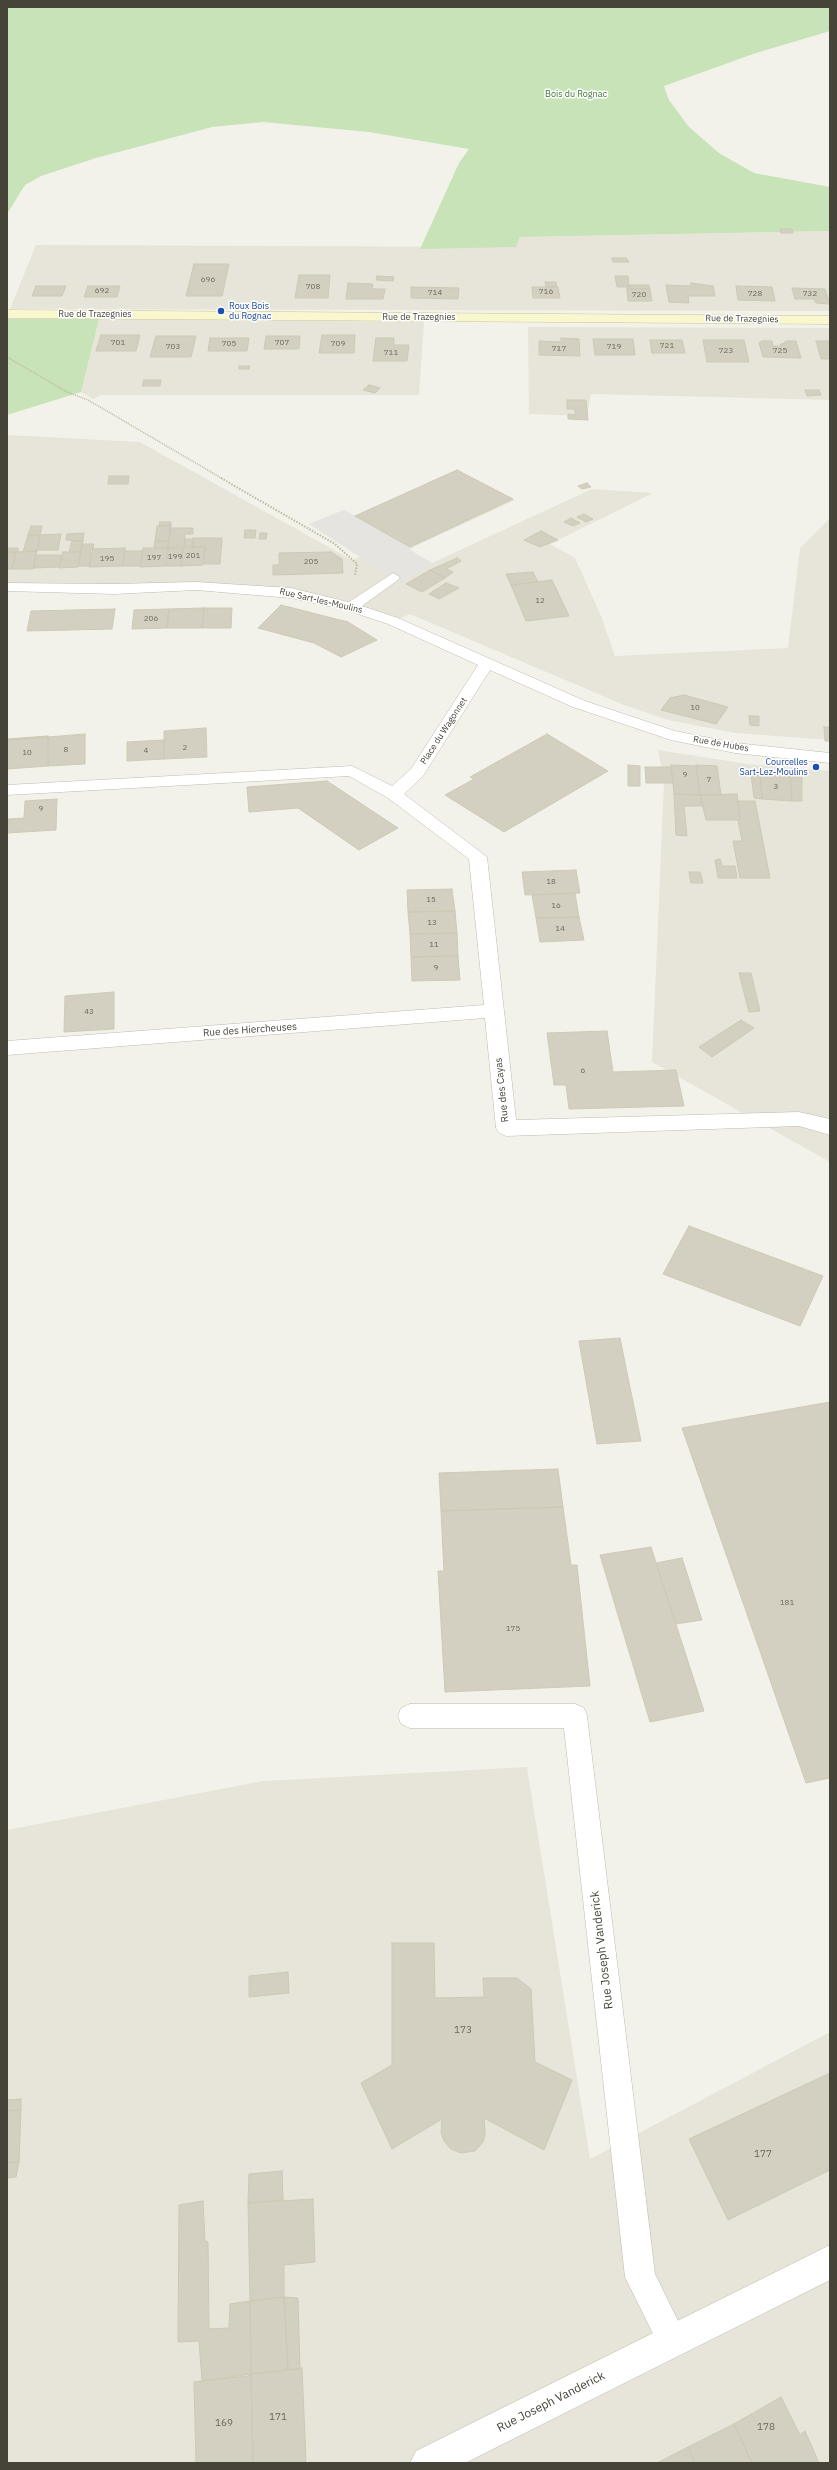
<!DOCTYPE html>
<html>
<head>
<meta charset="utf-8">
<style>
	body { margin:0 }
	#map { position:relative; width:837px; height:2470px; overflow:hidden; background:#f3f2ea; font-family:"IBM Plex Sans",sans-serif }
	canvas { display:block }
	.frame { position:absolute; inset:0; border:8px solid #464439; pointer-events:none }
</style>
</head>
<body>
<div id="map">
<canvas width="837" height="2470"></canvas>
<div class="frame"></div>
</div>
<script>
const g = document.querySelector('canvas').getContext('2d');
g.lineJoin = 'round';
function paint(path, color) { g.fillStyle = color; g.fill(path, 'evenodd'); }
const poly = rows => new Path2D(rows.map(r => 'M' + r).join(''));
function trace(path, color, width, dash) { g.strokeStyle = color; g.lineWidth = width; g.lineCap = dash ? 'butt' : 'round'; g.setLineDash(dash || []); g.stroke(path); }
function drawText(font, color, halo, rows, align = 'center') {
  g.font = font + ' "IBM Plex Sans",sans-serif'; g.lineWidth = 3; g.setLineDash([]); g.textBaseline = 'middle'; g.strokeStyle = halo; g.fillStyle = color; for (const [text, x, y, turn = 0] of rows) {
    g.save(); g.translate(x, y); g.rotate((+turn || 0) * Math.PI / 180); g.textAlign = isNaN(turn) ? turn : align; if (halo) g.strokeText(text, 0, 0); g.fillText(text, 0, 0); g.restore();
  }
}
const residential = poly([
	[830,231,830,311,10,309,36,245,516,247,520,237],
	[99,319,424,322,419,395,101,395,93,399,81,392],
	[528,327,830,328,830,400,591,394,587,416,529,414],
	[7,435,140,442,352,560,360,557,309,524,344,510,354,516,458,470,515,500,409,549,432,563,592,489,653,493,550,544,575,558,601,616,615,656,788,648,800,548,830,518,830,740,735,733,668,720,624,705,410,614,393,621,263,589,7,587],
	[658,750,747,764,830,771,830,1162,652,1062,664,781],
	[527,1767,590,2159,830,2032,830,2463,7,2463,7,1830,263,1781]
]);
const green = poly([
	[7,7,830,7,830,31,756,53,664,86,669,100,689,127,719,153,754,173,830,187,830,231,520,237,516,247,420,249,459,163,469,149,369,132,263,122,212,127,96,158,41,176,25,185,7,214],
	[7,319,99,319,81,392,7,415]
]);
const parking = poly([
	[344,510,414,547,409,550,432,563,403,584,309,524]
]);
const building = poly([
	[780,229,792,229,793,233,781,233,780,229],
	[612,258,626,258,629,262,613,262,612,258],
	[194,264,229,264,222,296,186,296,194,264],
	[299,275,330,275,328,298,295,298,299,275],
	[377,276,394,277,393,281,376,280,377,276],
	[615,276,628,276,629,287,617,287,615,276],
	[545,282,556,282,557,287,546,287,545,282],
	[348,283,373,284,372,289,385,289,383,299,346,299,348,283],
	[691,283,713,286,715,296,688,296,689,303,669,302,666,285,691,286,691,283],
	[629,285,649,285,650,289,627,289,629,285],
	[36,286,66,286,62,296,32,296,36,286],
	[88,286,120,286,117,297,84,297,88,286],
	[736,286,772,287,775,301,738,300,736,286],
	[411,287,459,288,458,299,411,298,411,287],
	[532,287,558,287,560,298,533,298,532,287],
	[792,288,825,289,830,304,816,303,814,299,795,299,792,288],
	[627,289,650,289,652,301,628,301,627,289],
	[101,335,140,335,136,351,96,351,101,335],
	[322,335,355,335,354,353,319,353,322,335],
	[156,336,196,336,191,357,150,357,156,336],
	[266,336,300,336,299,349,264,349,266,336],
	[210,338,249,338,247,351,208,351,210,338],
	[376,338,394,338,394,345,409,345,407,361,373,361,376,338],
	[561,338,579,339,580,356,539,355,539,341,561,342,561,338],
	[593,339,633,339,635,355,595,355,593,339],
	[650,340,682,340,685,353,652,353,650,340],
	[703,340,744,340,749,362,707,362,703,340],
	[762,341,772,341,773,346,779,346,781,344,785,343,785,341,796,341,801,358,763,357,759,343,762,341],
	[816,341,830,341,830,359,821,359,816,341],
	[239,366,250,366,249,369,239,369,239,366],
	[144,380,161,380,160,386,142,386,144,380],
	[369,385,380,388,375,393,363,390,369,385],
	[805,390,819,390,821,395,807,396,805,390],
	[567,400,586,400,588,420,568,419,568,414,575,415,575,409,567,409,567,400],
	[457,470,513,499,410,547,355,516,457,470],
	[109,476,129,476,128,484,108,484,109,476],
	[587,483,591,487,582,489,578,486,587,483],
	[584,514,593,519,586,522,577,517,584,514],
	[571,518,580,523,573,526,564,522,571,518],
	[160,522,171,522,171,525,159,526,160,522],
	[171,525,169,541,155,541,157,526,171,525],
	[31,526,42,526,40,535,28,535,31,526],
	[170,528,193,528,193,534,185,534,184,547,168,548,170,528],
	[245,530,256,530,255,538,244,538,245,530],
	[541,531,558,540,540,547,524,540,541,531],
	[84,533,83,541,66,540,67,534,84,533],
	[260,533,267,533,266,539,259,539,260,533],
	[61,534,58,550,37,550,40,535,61,534],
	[28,535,40,535,37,551,23,552,28,535],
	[193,538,222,538,220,564,204,564,205,547,193,547,193,538],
	[185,539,193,539,193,547,184,547,185,539],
	[72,541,83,541,81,552,69,552,72,541],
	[155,541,169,541,168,548,154,548,155,541],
	[82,544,94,544,89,566,78,566,82,544],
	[205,547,203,565,181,566,183,548,205,547],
	[7,548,18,548,18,552,7,552,7,548],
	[125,548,123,566,89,567,91,549,125,548],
	[143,548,168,548,166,566,140,567,143,548],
	[168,548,183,548,181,566,166,566,168,548],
	[37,551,33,569,12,569,16,552,37,551],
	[125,551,143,551,140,566,123,566,125,551],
	[7,552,16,552,12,569,7,569,7,552],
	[63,552,81,552,78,567,59,568,63,552],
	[331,552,342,559,343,573,273,575,273,565,279,565,279,553,331,552],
	[36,555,62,555,59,567,34,568,36,555],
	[457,558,461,561,446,569,453,572,445,578,430,570,457,558],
	[430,570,445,578,422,592,406,584,430,570],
	[533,572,538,582,511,585,506,574,533,572],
	[552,580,569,616,526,621,511,585,552,580],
	[446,583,459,588,439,599,429,594,446,583],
	[281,605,348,622,377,640,341,657,314,643,258,628,281,605],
	[204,608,232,608,231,628,202,628,204,608],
	[204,608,202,628,167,628,169,609,204,608],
	[115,609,112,629,27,631,31,611,115,609],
	[169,609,167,628,132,629,134,610,169,609],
	[684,695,728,707,716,724,661,710,670,698,684,695],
	[749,716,759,716,759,726,750,725,749,716],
	[824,727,830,727,830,741,825,741,824,727],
	[206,728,207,757,164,759,164,731,206,728],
	[85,734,85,764,48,766,48,737,85,734],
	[547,734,608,771,504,832,445,795,474,779,470,777,547,734],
	[48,736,48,737,7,740,7,739,48,736],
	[48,737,48,766,7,769,7,740,48,737],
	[164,740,164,759,127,761,127,742,164,740],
	[628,765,640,766,640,786,628,786,628,765],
	[671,765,696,766,700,795,674,794,671,765],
	[696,765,717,766,721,795,700,795,696,765],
	[645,767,671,767,673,783,646,783,645,767],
	[760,773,762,799,754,798,751,774,760,773],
	[760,773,790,776,792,801,762,799,760,773],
	[790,776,802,777,802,801,792,801,790,776],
	[327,781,398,828,359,850,298,808,249,812,247,787,327,781],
	[674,794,700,795,703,806,684,806,687,836,676,835,674,794],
	[737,794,740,820,706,820,700,795,737,794],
	[57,799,56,830,7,833,8,819,24,818,25,801,57,799],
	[738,801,755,801,770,878,740,878,733,841,742,841,738,820,740,820,740,815,738,801],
	[720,859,722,866,735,866,737,878,718,878,715,860,720,859],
	[576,870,580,893,525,895,522,872,576,870],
	[689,872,700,872,703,883,691,883,689,872],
	[452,889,455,911,408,912,407,890,452,889],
	[575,893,579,917,536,918,532,895,575,893],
	[455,911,457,933,410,934,408,912,455,911],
	[579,917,584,940,540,942,536,918,579,917],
	[457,933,458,956,411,957,410,934,457,933],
	[458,956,460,980,412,981,411,957,458,956],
	[739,973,751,973,760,1011,749,1012,739,973],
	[114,992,114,1029,64,1032,65,996,114,992],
	[741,1020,754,1028,712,1057,699,1047,741,1020],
	[607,1031,613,1072,676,1070,684,1106,569,1109,566,1085,554,1085,547,1033,607,1031],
	[689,1226,823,1276,800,1326,663,1274,689,1226],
	[620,1338,641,1441,597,1444,579,1341,620,1338],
	[830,1402,830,1778,806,1783,682,1428,830,1402],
	[558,1469,563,1507,441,1511,439,1473,558,1469],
	[563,1507,571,1565,577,1565,590,1686,445,1692,438,1571,444,1571,441,1511,563,1507],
	[651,1547,704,1711,650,1722,600,1555,651,1547],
	[682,1558,702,1620,676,1624,656,1563,682,1558],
	[392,1943,434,1943,435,1998,484,1997,483,1978,517,1978,531,1989,535,2062,572,2080,544,2150,484,2118,485,2135,483,2142,475,2151,461,2153,451,2149,444,2141,441,2132,442,2119,392,2149,361,2083,392,2065,392,1943],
	[288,1972,289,1993,249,1997,249,1976,288,1972],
	[828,2074,830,2078,830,2170,728,2220,689,2139,828,2074],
	[21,2099,21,2110,7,2111,7,2100,21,2099],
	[21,2110,19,2162,7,2163,7,2111,21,2110],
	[19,2162,16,2177,7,2178,7,2163,19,2162],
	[282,2171,283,2200,248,2203,249,2174,282,2171],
	[313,2199,315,2262,284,2265,284,2297,250,2301,248,2203,313,2199],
	[203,2201,205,2241,208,2242,209,2329,229,2328,230,2304,250,2301,251,2374,248,2376,202,2381,199,2341,178,2342,179,2205,203,2201],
	[284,2297,288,2370,251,2374,250,2301,284,2297],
	[284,2297,298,2298,300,2369,288,2370,284,2297],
	[302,2368,306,2461,301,2463,253,2463,251,2374,302,2368],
	[251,2374,253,2463,196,2463,194,2382,251,2374],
	[781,2397,800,2435,805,2431,819,2463,752,2463,734,2424,781,2397],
	[734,2424,752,2463,695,2463,688,2447,734,2424],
	[688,2447,695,2463,657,2463,688,2447]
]);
const pathFar1 = poly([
	[7,357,67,392,88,400,223,479]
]);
const path = poly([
	[221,478,335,544,357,564,355,575]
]);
const lane = poly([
	[393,573,400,577,398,580,356,610,346,610,344,607,346,604,393,573],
	[410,1704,575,1704,584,1708,587,1716,655,2274,688,2341,684,2352,673,2356,662,2352,625,2277,564,1728,410,1728,401,1724,398,1716,401,1708,410,1704]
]);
const street = poly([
	[196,582,291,588,356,604,398,618,585,701,675,731,735,743,830,753,830,763,735,753,671,740,573,707,490,670,423,776,404,794,487,857,516,1120,799,1112,830,1119,830,1135,799,1126,506,1136,499,1133,496,1128,485,1018,7,1055,7,1041,484,1005,469,859,388,798,349,776,7,795,7,785,352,766,392,786,411,769,478,665,388,624,346,610,291,598,196,590,114,594,7,591,7,583,114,584,196,582],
	[830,2245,830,2280,465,2463,410,2463,416,2451,830,2245]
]);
const secondary = poly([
	[7,310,830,316,830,324,7,318,7,310]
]);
const markers = [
	[221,311,4,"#1a4fb4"],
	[816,767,4,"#1a4fb4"]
];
const numberNames = [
	["696",208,280],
	["708",313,287],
	["692",102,291],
	["716",546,292],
	["714",435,293],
	["728",755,294],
	["732",810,294],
	["720",639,295],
	["701",118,343],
	["707",282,343],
	["705",229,344],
	["709",338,344],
	["721",667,346],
	["703",173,347],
	["719",614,347],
	["717",559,349],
	["723",726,351],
	["725",780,351],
	["711",391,353],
	["201",193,556],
	["199",175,557],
	["197",154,558],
	["195",107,559],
	["205",311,562],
	["12",540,601],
	["206",151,619],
	["10",695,708],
	["2",185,748],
	["8",66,750],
	["4",146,751],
	["10",27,753],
	["9",685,775],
	["7",709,780],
	["3",776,787],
	["9",41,809],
	["18",551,882],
	["15",431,900],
	["16",556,906],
	["13",432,923],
	["14",560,929],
	["11",434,945],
	["9",436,968],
	["43",89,1012],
	["6",583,1071],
	["181",787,1603],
	["175",513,1629]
];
const farParknames = [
	["Bois du Rognac",576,94]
];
const farTransitnames = [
	["Roux Bois",229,306],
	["du Rognac",229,316],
	["Courcelles",808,762,"right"],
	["Sart-Lez-Moulins",808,772,"right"]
];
const farStreetnames = [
	["Rue de Trazegnies",95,314],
	["Rue de Trazegnies",419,317],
	["Rue de Trazegnies",742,319,1],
	["Rue Sart-les-Moulins",321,601,13],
	["Place du Wagonnet",444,731,-57],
	["Rue de Hubes",721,744,10]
];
const streetNames = [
	["Rue des Hiercheuses",250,1030,-4],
	["Rue des Cayas",502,1090,-96]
];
const nearNumbernames = [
	["173",463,2030],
	["177",763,2154],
	["171",278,2417],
	["169",224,2423],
	["178",766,2427]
];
const nearStreetnames = [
	["Rue Joseph Vanderick",602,1950,-97],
	["Rue Joseph Vanderick",551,2402,-27]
];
paint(residential, '#e7e5d9');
paint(green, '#c7e3b7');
paint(parking, '#e5e4e1');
paint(building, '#d4d0c1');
trace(building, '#cec9b5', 1);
trace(lane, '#bebbad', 1);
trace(street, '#bebbad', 1);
trace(secondary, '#c8c59a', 1);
trace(pathFar1, '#beb9a0', 1.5, [1, 1]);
trace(path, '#beb9a0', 2, [1.5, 1.5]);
paint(lane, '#fff');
paint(street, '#fff');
paint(secondary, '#f9f7ce');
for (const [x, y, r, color] of markers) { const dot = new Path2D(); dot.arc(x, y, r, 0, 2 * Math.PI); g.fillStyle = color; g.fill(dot); trace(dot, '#fff', 1.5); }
drawText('8px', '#6a675b', null, numberNames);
drawText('9px', '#3d7232', '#fff', farParknames);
drawText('9px', '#164399', '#fff', farTransitnames, 'left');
drawText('9px', '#464439', '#fff', farStreetnames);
drawText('10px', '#464439', '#fff', streetNames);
drawText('10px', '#6a675b', null, nearNumbernames);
drawText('12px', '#464439', '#fff', nearStreetnames);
</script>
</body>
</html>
